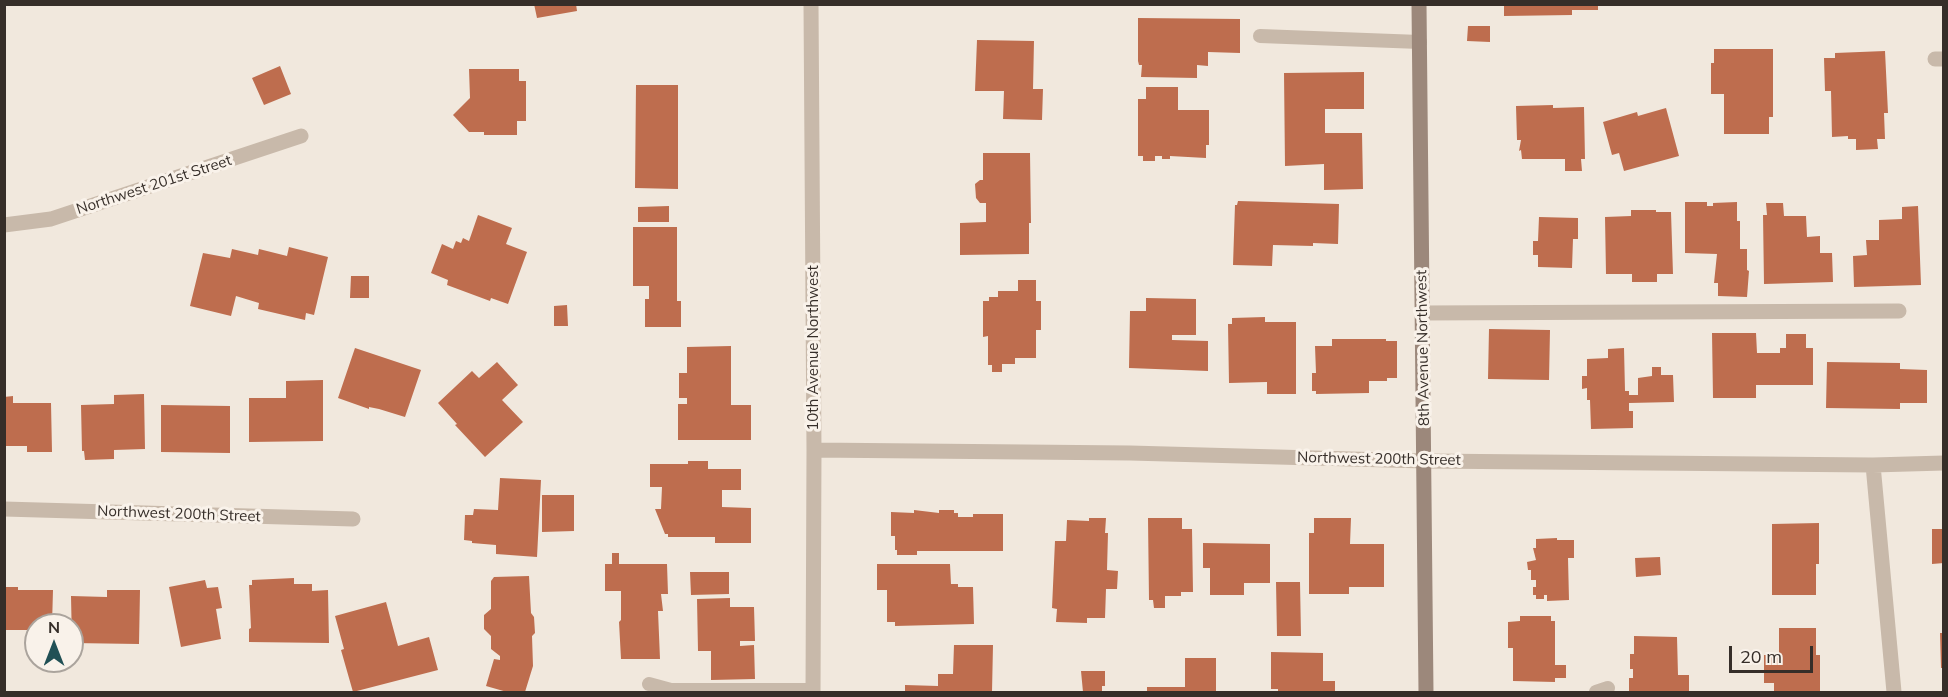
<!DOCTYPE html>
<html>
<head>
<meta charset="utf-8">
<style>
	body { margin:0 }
	#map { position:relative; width:1948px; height:697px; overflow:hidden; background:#f1e8dd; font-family:Mulish,sans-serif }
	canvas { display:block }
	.frame { position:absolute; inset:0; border:6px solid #362e29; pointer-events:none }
	.north { position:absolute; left:24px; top:613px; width:60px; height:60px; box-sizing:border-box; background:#f9f2ea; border:2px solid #aba49d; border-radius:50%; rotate:0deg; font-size:16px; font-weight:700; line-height:24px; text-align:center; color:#362e29 }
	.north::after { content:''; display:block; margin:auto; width:21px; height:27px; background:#215055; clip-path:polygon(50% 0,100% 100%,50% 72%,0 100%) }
	.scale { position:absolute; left:1729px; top:646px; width:84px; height:27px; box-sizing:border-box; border:3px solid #362e29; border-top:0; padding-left:8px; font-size:18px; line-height:21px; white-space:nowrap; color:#362e29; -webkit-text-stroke:4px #f9f2ea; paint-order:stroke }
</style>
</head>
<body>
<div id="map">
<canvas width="1948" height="697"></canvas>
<div class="frame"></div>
<div class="north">N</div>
<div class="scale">20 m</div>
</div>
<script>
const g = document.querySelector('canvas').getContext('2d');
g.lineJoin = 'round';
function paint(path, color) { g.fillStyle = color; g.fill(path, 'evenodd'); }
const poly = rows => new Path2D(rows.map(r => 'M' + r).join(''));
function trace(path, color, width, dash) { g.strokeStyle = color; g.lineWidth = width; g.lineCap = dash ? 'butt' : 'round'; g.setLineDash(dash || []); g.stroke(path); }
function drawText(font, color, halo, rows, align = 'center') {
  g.font = font + ' Mulish,sans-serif'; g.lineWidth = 6; g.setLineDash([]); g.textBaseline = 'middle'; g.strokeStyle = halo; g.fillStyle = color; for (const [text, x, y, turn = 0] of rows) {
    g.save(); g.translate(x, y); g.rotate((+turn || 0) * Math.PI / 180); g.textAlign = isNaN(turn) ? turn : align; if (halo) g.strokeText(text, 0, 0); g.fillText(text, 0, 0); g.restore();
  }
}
const building = poly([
	[534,4,576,4,577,11,537,18],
	[1504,4,1598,4,1598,10,1572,10,1572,15,1504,16],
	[1138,18,1240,19,1240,53,1208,52,1208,66,1197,65,1197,78,1141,77,1142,65,1139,65,1138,61],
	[1468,26,1490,26,1490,42,1467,41],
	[977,40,1034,41,1033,89,1043,89,1042,120,1003,119,1004,91,975,91],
	[1714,49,1773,49,1773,117,1769,117,1769,134,1724,134,1724,94,1711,94,1711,63,1714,63],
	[1885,51,1888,113,1884,113,1885,139,1877,139,1878,149,1856,150,1856,139,1848,139,1848,136,1832,137,1831,91,1825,91,1824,58,1835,58,1835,53],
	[280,66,291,94,264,105,252,78],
	[469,69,519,69,519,81,526,81,526,121,517,121,517,135,484,135,484,132,469,132,453,115,470,98],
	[1364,72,1364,109,1325,109,1325,133,1362,133,1363,189,1324,190,1324,164,1285,166,1284,73],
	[636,85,678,85,678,189,635,188],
	[1146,87,1178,87,1178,110,1209,110,1209,145,1206,145,1206,158,1170,156,1170,159,1162,159,1162,156,1155,156,1155,161,1143,161,1143,156,1138,156,1138,99,1146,99],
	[1553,105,1553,108,1584,107,1585,159,1581,159,1582,171,1565,171,1565,159,1522,159,1521,150,1519,151,1521,140,1517,140,1516,106],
	[1666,108,1679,156,1624,171,1619,153,1612,155,1603,122,1637,112,1638,116],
	[983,153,1030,153,1031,223,1029,223,1029,254,960,255,960,223,986,222,986,203,980,203,976,198,975,184,980,180,983,180],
	[1238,201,1339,204,1338,244,1313,243,1313,246,1273,245,1272,266,1233,265,1235,205,1237,205],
	[1685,202,1707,202,1707,206,1713,206,1713,203,1737,202,1737,221,1740,221,1740,249,1747,249,1747,270,1749,271,1747,297,1718,296,1718,283,1714,283,1717,254,1685,253],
	[1766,203,1783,203,1784,216,1806,216,1807,237,1820,236,1820,253,1832,253,1833,282,1764,284,1763,215,1767,215],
	[669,206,669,222,638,222,638,207],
	[1918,206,1921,285,1854,287,1853,256,1867,255,1866,240,1879,240,1879,220,1902,219,1902,207],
	[1631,210,1656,210,1656,212,1671,212,1673,274,1657,274,1657,282,1632,282,1632,274,1606,274,1605,217,1631,216],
	[478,215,512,228,506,244,527,252,508,304,491,298,490,301,447,285,448,280,431,273,442,244,453,249,456,241,461,243,463,238,469,241],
	[1539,217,1578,218,1578,239,1573,239,1572,268,1538,267,1538,255,1533,255,1533,241,1538,241],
	[633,227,677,227,677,301,681,301,681,327,645,327,645,299,649,299,649,286,633,286],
	[289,247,328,257,314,315,306,313,305,320,258,309,259,303,236,296,231,316,190,306,203,253,230,258,232,249,258,255,259,249,287,256],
	[351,276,369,276,369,298,350,298],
	[1018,280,1036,280,1036,301,1041,301,1041,330,1036,330,1036,358,1015,358,1015,364,1002,364,1002,372,992,372,992,365,988,365,988,336,983,337,983,301,989,301,989,297,998,297,998,291,1018,291],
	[1146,298,1196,299,1196,335,1172,335,1172,340,1208,341,1208,371,1129,368,1130,311,1146,311],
	[567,305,568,326,554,326,554,306],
	[1265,317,1265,322,1296,322,1296,394,1267,394,1267,382,1229,383,1228,324,1232,324,1232,318],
	[1489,329,1550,330,1549,380,1488,379],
	[1712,333,1756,333,1757,353,1780,353,1780,348,1786,348,1786,334,1806,334,1806,348,1813,348,1813,385,1756,385,1756,398,1713,398],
	[1332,339,1386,339,1386,341,1397,341,1397,378,1387,378,1387,381,1369,381,1369,393,1316,394,1316,391,1312,391,1312,373,1316,373,1315,346,1332,346],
	[731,346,731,405,751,405,751,440,678,440,678,404,687,404,687,398,679,398,679,373,687,373,687,347],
	[355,348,421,370,405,417,379,409,369,407,369,409,338,398],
	[1624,348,1625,391,1629,391,1629,395,1638,395,1638,378,1652,376,1652,367,1661,367,1661,375,1673,375,1674,402,1629,403,1629,411,1633,411,1633,428,1591,429,1590,400,1587,400,1587,388,1582,389,1582,376,1587,376,1587,359,1608,358,1608,349],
	[497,362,518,385,502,400,523,422,485,457,455,425,457,424,438,403,472,371,479,378],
	[1827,362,1900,363,1900,369,1927,370,1927,403,1900,403,1900,409,1826,408],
	[323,380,323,441,249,442,249,398,286,398,286,381],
	[144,394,145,449,114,450,114,459,85,460,84,451,82,451,81,405,114,404,114,395],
	[13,396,13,403,51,403,52,452,27,452,27,446,4,446,4,397],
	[161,405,230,406,230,453,161,452],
	[688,461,708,461,708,469,741,469,741,490,722,490,722,507,751,508,751,543,715,543,715,537,668,537,668,534,665,534,655,509,661,509,662,487,650,487,650,464,688,464],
	[500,478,541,480,537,557,496,554,496,545,472,543,472,541,464,540,465,515,473,515,474,509,498,510],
	[542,495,574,495,574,531,542,532],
	[914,510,939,513,939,510,954,510,954,513,958,513,958,517,973,517,973,514,1003,514,1003,551,917,551,917,555,897,555,897,550,895,550,895,536,891,536,891,512,914,513],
	[1089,518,1106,518,1105,533,1108,533,1107,570,1118,571,1117,589,1106,589,1105,618,1087,618,1087,623,1056,622,1057,609,1052,608,1055,541,1066,541,1067,520,1089,521],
	[1148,518,1182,518,1182,529,1192,529,1193,592,1181,592,1181,596,1165,596,1165,608,1154,608,1153,600,1149,600],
	[1314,518,1351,518,1350,544,1384,544,1384,587,1349,587,1349,594,1309,594,1309,533,1314,533],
	[1819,523,1819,564,1816,564,1816,595,1772,595,1772,524],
	[1932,529,1944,529,1944,563,1932,564],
	[1557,538,1557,540,1574,540,1574,558,1568,558,1569,600,1547,601,1547,595,1544,595,1544,599,1536,599,1536,595,1533,595,1533,587,1536,587,1536,580,1531,580,1531,570,1528,570,1527,562,1536,560,1533,548,1536,548,1536,539],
	[1203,543,1270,544,1270,583,1244,583,1244,595,1210,595,1210,568,1203,568],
	[612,553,619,553,619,564,667,564,668,594,661,594,663,611,658,611,660,659,621,659,619,622,621,620,621,591,605,591,605,564,612,564],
	[1660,557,1661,575,1636,577,1635,558],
	[877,564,950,564,951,584,958,584,958,587,973,587,974,624,895,626,895,622,887,622,887,590,877,590],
	[690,572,729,572,729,594,691,595],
	[529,576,531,613,534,617,535,633,532,636,533,666,525,692,507,692,486,686,494,659,500,660,500,656,491,649,491,636,484,629,484,615,491,609,491,581,494,577],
	[294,578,294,584,312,584,312,591,328,590,329,643,249,642,249,629,251,628,249,585,252,585,252,580],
	[205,580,207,588,218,587,222,608,216,609,221,639,181,647,169,587],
	[1276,582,1300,582,1301,636,1277,636],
	[4,587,18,587,18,590,53,590,52,625,36,625,36,630,4,630],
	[107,590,140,590,139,644,72,643,71,596,107,597],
	[730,598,730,607,754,607,755,641,740,641,740,646,754,645,755,679,711,680,711,651,698,651,697,599],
	[386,602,398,646,429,637,438,670,353,692,341,650,344,649,335,616],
	[1520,616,1551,616,1551,621,1555,621,1555,665,1566,665,1566,678,1555,678,1555,682,1513,681,1513,648,1508,648,1508,622,1520,621],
	[1779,628,1816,628,1816,655,1820,655,1820,692,1774,692,1774,683,1764,683,1764,655,1779,655],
	[1940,633,1944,633,1944,668,1941,668],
	[1634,636,1677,637,1678,675,1689,675,1689,691,1629,692,1629,678,1633,678,1633,669,1630,669,1630,654,1634,654],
	[954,645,993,645,992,692,905,692,905,685,938,686,938,674,953,674],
	[1271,652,1323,653,1323,681,1335,681,1335,692,1278,692,1278,689,1271,689],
	[1185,658,1216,658,1216,692,1147,692,1147,687,1185,687],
	[1081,671,1105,671,1105,686,1102,686,1102,692,1083,692]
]);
const service = poly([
	[1260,36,1420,42],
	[649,684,671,690,813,690],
	[1596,692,1608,688]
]);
const minor = poly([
	[811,4,814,450,813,692],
	[1935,59,1944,59],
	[4,225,51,219,301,136],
	[1422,313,1899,311],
	[814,450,1130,453,1425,461,1873,465,1944,463],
	[1873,465,1894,692],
	[4,509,353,519]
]);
const secondary = poly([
	[1419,4,1426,692]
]);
const streetNames = [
	["Northwest 201st Street",154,185,-18],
	["10th Avenue Northwest",813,348,-90],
	["8th Avenue Northwest",1423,348,-91],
	["Northwest 200th Street",1379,459,1],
	["Northwest 200th Street",179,514,2]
];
paint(building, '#be6d4e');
trace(service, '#c8b9aa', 14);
trace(minor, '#c8b9aa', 15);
trace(secondary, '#9c887b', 15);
drawText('15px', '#362e29', '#f9f2ea', streetNames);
</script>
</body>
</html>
